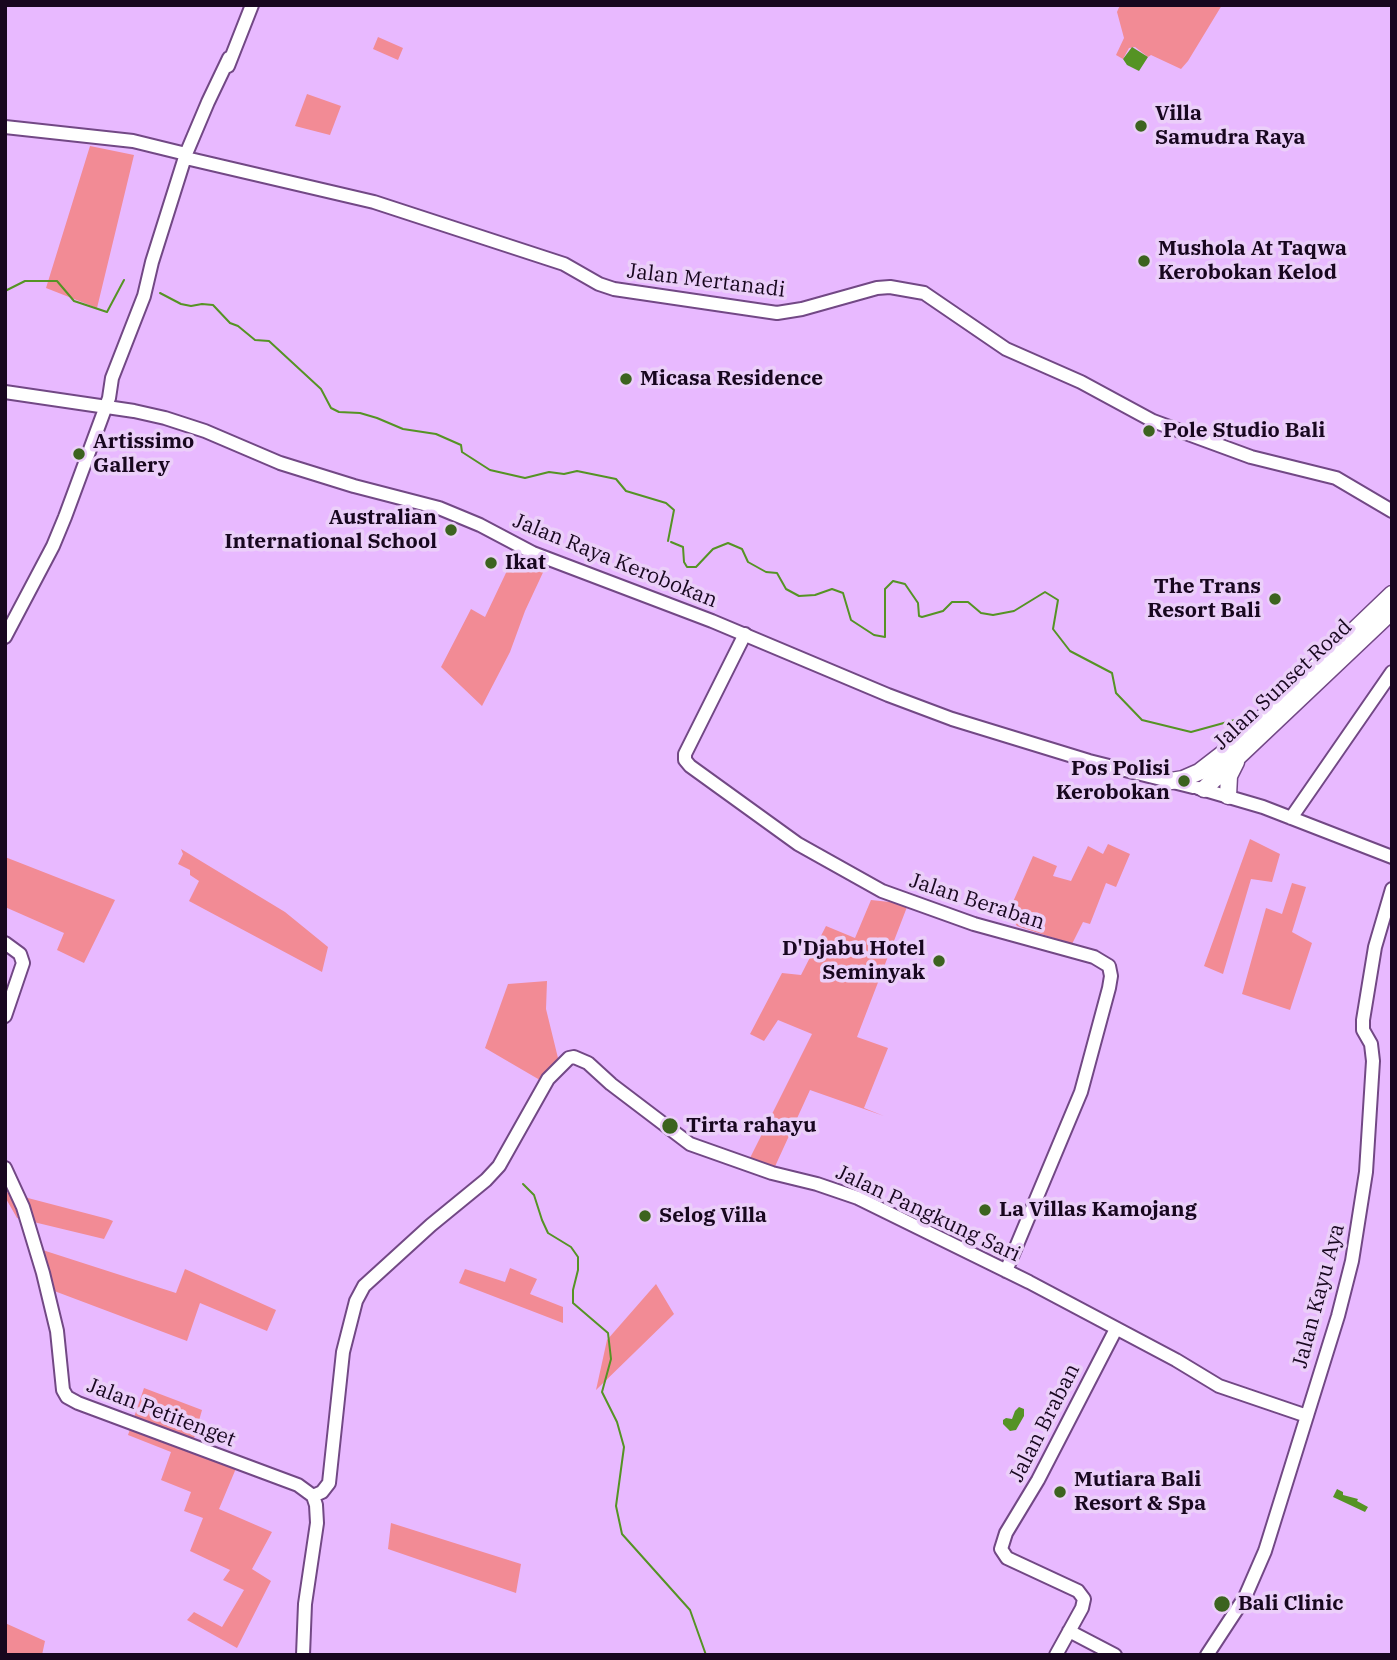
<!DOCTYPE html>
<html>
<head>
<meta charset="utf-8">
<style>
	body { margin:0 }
	#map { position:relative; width:1397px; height:1660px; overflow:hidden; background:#e8b9ff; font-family:"IBM Plex Serif",serif }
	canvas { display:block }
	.frame { position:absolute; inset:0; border:7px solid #18071f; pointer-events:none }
</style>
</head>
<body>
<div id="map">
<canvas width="1397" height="1660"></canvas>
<div class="frame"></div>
</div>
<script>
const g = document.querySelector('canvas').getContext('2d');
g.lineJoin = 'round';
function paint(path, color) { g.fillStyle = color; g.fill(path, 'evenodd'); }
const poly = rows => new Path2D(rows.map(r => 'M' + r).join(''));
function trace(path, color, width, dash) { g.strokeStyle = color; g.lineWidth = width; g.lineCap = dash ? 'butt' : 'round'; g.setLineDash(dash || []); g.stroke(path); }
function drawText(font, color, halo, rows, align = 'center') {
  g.font = font + ' "IBM Plex Serif",serif'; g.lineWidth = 7; g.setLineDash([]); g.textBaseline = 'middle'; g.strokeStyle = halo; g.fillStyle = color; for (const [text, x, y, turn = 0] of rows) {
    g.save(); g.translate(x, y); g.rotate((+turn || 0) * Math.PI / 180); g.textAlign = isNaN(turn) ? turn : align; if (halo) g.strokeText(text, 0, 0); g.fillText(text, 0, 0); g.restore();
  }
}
const green = poly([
	[1120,5,1222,5,1188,61,1181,69,1151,55,1148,57,1135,47,1129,48,1123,59,1116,55,1124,38,1117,12],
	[378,37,403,48,398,60,373,49],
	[307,94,341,106,330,135,295,126],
	[90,146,134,155,97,308,46,288],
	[514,556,546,566,525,611,510,652,482,706,441,667,471,609,485,617],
	[1250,839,1280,854,1272,882,1251,879,1223,974,1204,966],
	[1108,844,1130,854,1116,887,1106,883,1090,924,1083,922,1072,944,1017,926,1013,920,1006,918,1033,856,1057,866,1053,876,1071,881,1088,846,1103,854],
	[181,849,285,912,328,947,322,972,189,901,199,881,190,875,190,870,178,864,183,854],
	[5,857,115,900,84,963,57,950,64,933,5,907],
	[1292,883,1306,887,1292,932,1312,943,1290,1010,1242,994,1266,908,1282,914],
	[871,900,899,903,907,907,857,1037,888,1048,864,1108,884,1116,810,1090,772,1173,780,1181,744,1170,812,1034,778,1020,764,1041,750,1034,782,973,801,975,826,926,855,938],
	[547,981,546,1009,558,1058,569,1062,545,1083,485,1048,508,984],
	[5,1192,108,1219,113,1221,104,1239,17,1218,5,1197],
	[27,1245,176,1293,185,1269,276,1310,267,1331,200,1303,187,1341,41,1286],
	[510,1268,537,1279,530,1294,563,1307,563,1323,459,1283,465,1269,505,1282],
	[656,1284,674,1314,596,1390,607,1340],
	[144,1388,202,1410,191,1449,237,1466,219,1509,272,1532,252,1569,271,1581,237,1648,187,1620,194,1612,222,1627,244,1590,223,1580,230,1570,190,1551,203,1518,184,1511,191,1492,161,1480,171,1452,128,1435],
	[391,1523,521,1564,516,1593,388,1549],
	[5,1623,45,1641,42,1655,5,1655]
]);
const water = poly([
	[1132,47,1148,57,1139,71,1127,65,1123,59],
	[1019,1407,1024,1409,1024,1416,1016,1430,1010,1431,1003,1424,1003,1420,1006,1418,1012,1419,1015,1411],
	[1337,1489,1343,1492,1343,1495,1358,1499,1357,1501,1368,1507,1365,1512,1333,1497]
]);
const stream = poly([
	[5,291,25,281,57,281,74,301,107,312,124,280],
	[160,293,181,304,191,306,202,304,213,305,230,323,238,326,255,340,269,341,321,389,331,408,339,412,360,413,377,418,403,429,436,434,461,445,462,452,490,470,525,478,549,472,564,474,577,471,616,479,626,491,666,503,674,510,668,541],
	[671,542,683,547,684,562,687,567,696,567,713,549,728,543,742,549,748,562,766,572,777,573,786,589,799,596,815,595,832,589,843,593,851,620,874,635,885,637,885,589,893,581,905,584,918,603,919,616,922,617,943,611,952,602,968,602,981,613,993,615,1014,611,1045,592,1058,600,1053,629,1070,651,1112,673,1116,693,1142,720,1191,732,1242,718],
	[523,1184,534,1195,542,1220,548,1233,571,1247,578,1257,578,1270,573,1290,573,1303,608,1333,611,1359,602,1392,617,1422,624,1447,616,1506,622,1534,690,1610,706,1655]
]);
const secondary = poly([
	[228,66,252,5],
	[5,127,133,141,186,154],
	[190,159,374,202,564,264,599,284,614,289,777,313,802,309,877,288,890,287,924,293,1006,349,1081,382,1153,421,1251,457,1336,478,1392,511],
	[745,634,685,754,685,760,690,766,798,844,882,891,974,924,1094,957,1109,966,1111,976,1109,988,1081,1092,1006,1271],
	[5,637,53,546,65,517,109,398,112,378,144,296,152,262,186,154,208,102,229,58],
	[1198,788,1263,807,1392,857],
	[1291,818,1392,672],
	[5,943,20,954,23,963,5,1016],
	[5,1168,23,1207,43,1273,57,1331,63,1390,67,1397,78,1403,298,1485,313,1496,316,1505,317,1523,305,1604,303,1655],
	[313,1496,322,1492,329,1483,343,1352,356,1301,364,1286,431,1225,486,1180,499,1166,548,1079,569,1058,574,1057,588,1063,611,1084,690,1144,772,1173,817,1184,858,1198,1029,1282,1176,1360,1219,1386,1307,1416],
	[1069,1631,1115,1655],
	[1056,1655,1082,1608,1084,1599,1078,1591,1007,1558,1001,1549,1006,1533,1038,1480,1116,1329],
	[1207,1655,1245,1597,1265,1551,1338,1316,1352,1261,1366,1172,1373,1061,1371,1044,1363,1030,1363,1020,1375,947,1392,889]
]);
const primary = poly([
	[5,392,134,411,165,418,205,431,280,463,354,486,439,508,480,525,533,553,712,621,888,695,952,719,1089,761,1193,787]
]);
const highway = poly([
	[1171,781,1183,779,1199,772,1234,745,1392,594],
	[1204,789,1392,611],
	[1228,796,1229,776,1236,762]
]);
const markers = [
	[1141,126,7,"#3c631f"],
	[1144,261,7,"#3c631f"],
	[626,379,7,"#3c631f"],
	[1149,431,7,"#3c631f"],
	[79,454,7,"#3c631f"],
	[451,530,7,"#3c631f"],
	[491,563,7,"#3c631f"],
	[1275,599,7,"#3c631f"],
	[1184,781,7,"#3c631f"],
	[939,961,7,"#3c631f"],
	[670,1126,9,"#3c631f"],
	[985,1210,7,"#3c631f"],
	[645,1216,7,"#3c631f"],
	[1060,1492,7,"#3c631f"],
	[1222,1604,9,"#3c631f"]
];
const poiNames = [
	["Villa",1155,114],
	["Samudra Raya",1155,138],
	["Mushola At Taqwa",1158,249],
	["Kerobokan Kelod",1158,273],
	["Micasa Residence",640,379],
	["Pole Studio Bali",1163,431],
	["Artissimo",93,442],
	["Gallery",93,466],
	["Australian",437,518,"right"],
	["International School",437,542,"right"],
	["Ikat",505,563],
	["The Trans",1261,587,"right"],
	["Resort Bali",1261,611,"right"],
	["Pos Polisi",1170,769,"right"],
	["Kerobokan",1170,793,"right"],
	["D'Djabu Hotel",925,949,"right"],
	["Seminyak",925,973,"right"],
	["Tirta rahayu",686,1126],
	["La Villas Kamojang",999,1210],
	["Selog Villa",659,1216],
	["Mutiara Bali",1074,1480],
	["Resort & Spa",1074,1504],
	["Bali Clinic",1238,1604]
];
const streetNames = [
	["Jalan Mertanadi",706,281,7],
	["Jalan Raya Kerobokan",615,561,22],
	["Jalan Sunset Road",1283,685,-43],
	["Jalan Beraban",977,902,18],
	["Jalan Pangkung Sari",928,1214,25],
	["Jalan Kayu Aya",1319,1296,-75],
	["Jalan Petitenget",161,1413,21],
	["Jalan Braban",1045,1423,-63]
];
paint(green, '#f28b95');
paint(water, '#559324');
trace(stream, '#559324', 2);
trace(secondary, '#724885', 16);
trace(primary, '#724885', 16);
trace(highway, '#724885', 19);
trace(secondary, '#fff', 12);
trace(primary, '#fff', 12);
trace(highway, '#fff', 16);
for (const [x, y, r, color] of markers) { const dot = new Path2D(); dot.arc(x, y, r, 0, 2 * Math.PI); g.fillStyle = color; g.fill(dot); trace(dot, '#ebcff9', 2.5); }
drawText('bold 21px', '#18071f', '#ebcff9', poiNames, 'left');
drawText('21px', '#18071f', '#ebcff9', streetNames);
</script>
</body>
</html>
